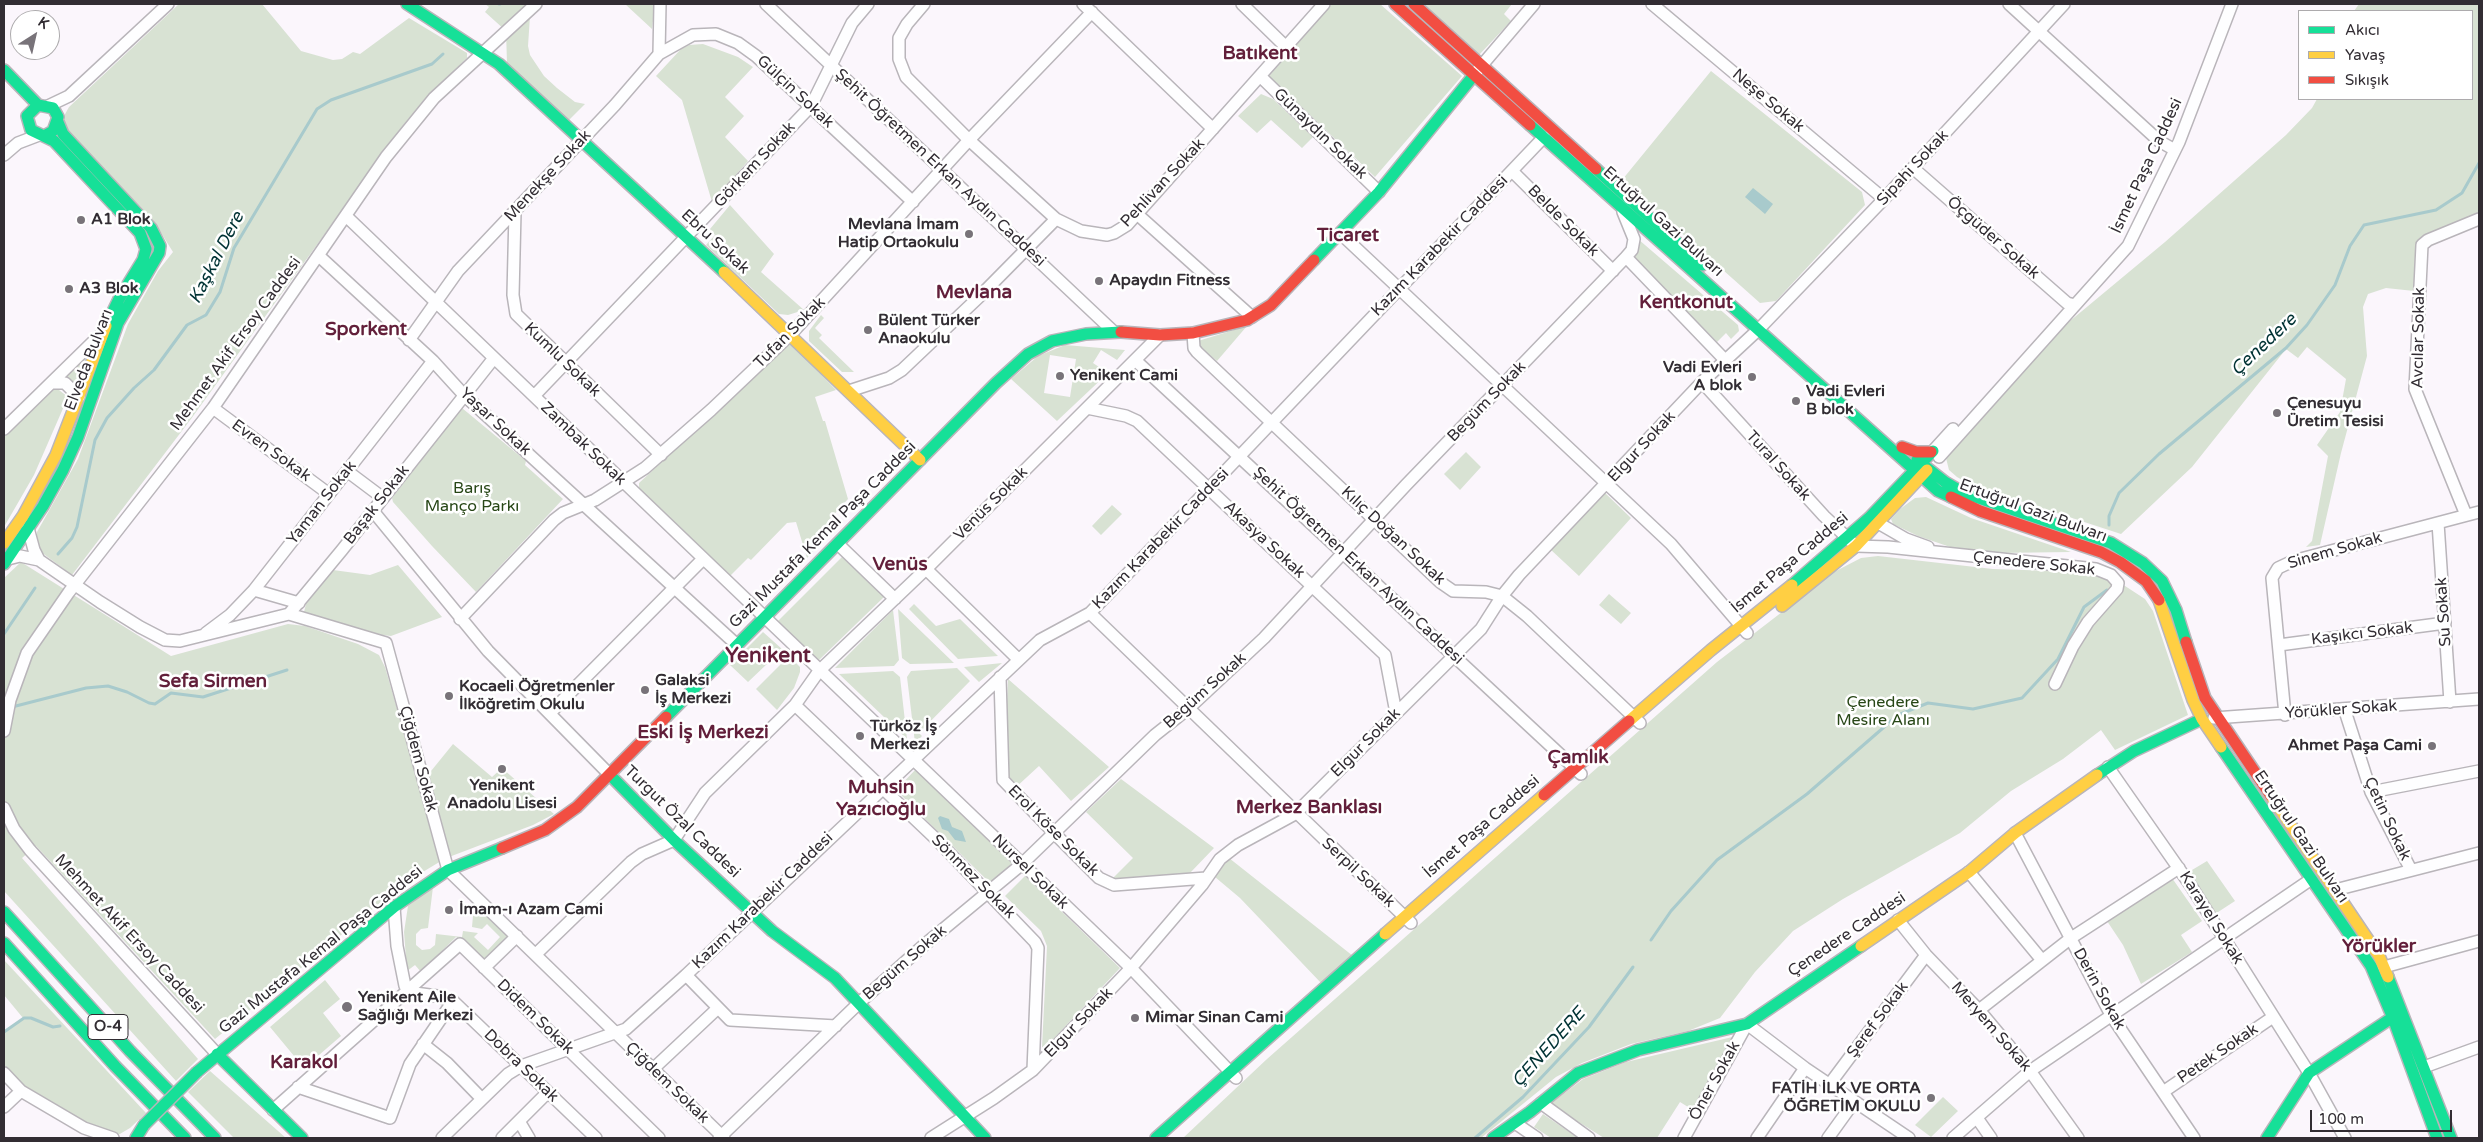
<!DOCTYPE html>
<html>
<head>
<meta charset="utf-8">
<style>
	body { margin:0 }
	#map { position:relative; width:2483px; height:1142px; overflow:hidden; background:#fbf6fc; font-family:"Varela Round",sans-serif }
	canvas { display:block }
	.frame { position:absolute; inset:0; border:5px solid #322d33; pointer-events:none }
	.legend { position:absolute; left:2298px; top:10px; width:175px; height:90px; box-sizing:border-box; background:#fff; border:1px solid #adabad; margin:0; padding:6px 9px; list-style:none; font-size:15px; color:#322d33 }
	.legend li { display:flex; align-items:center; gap:10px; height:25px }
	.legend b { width:25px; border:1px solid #adabad }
	.north { position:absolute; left:10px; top:10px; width:50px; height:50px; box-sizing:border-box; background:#fff; border:1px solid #adabad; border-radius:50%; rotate:35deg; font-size:14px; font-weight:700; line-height:20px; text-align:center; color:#322d33 }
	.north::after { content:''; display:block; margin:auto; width:18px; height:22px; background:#787379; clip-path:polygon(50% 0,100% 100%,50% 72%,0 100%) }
	.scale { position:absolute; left:2310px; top:1110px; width:142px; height:22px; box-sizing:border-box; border:2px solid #322d33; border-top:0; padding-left:6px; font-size:15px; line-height:18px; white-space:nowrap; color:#322d33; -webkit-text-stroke:4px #fff; paint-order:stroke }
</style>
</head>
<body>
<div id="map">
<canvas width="2483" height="1142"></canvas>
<div class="frame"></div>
<ul class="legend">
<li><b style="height:6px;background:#16e098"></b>Akıcı</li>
<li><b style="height:6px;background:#ffcf43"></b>Yavaş</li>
<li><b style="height:6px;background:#f24e42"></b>Sıkışık</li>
</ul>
<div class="north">K</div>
<div class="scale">100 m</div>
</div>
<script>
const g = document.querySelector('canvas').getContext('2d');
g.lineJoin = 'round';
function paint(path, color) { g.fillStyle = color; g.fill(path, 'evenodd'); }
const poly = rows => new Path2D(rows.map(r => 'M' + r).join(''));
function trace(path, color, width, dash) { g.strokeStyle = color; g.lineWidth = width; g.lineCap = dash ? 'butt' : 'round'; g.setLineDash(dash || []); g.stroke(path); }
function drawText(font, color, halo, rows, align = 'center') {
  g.font = font + ' "Varela Round",sans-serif'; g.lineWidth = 5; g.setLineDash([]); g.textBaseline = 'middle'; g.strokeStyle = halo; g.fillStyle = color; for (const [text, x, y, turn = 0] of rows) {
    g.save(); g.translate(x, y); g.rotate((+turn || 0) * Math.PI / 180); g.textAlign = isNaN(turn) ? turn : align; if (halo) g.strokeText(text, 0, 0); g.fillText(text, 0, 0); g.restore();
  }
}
const green = poly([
	[179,4,262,4,301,51,333,60,342,59,353,52,360,54,409,18,467,53,467,58,425,99,405,123,191,419,72,575,41,552,37,546,37,532,78,459,128,324,158,271,173,252,153,220,65,127,64,116,69,107],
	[485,4,541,4,530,16,528,46,530,55,544,76,557,88,575,102,585,104,569,120,507,63,506,31,485,12,489,7],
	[625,4,655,4,652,29],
	[1332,4,1380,4,1462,76,1375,177,1269,76],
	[1423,4,1512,4,1504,14,1511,21,1479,55],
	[2359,4,2479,4,2479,214,2428,240,2414,291,2386,288,2368,294,2363,307,2367,356,2341,453,2320,545,2306,547,2312,541,2328,456,2317,445,2340,412,2346,379,2307,347,2298,358,2286,349,2192,467,2121,534,1971,485,1957,477,1949,470,1946,458,1959,444,1964,432,2028,362,2064,326,2165,242,2286,135,2312,108,2317,99,2472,99,2472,11,2354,11],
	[703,44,738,57,753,67,725,97,744,116,725,137,748,161,712,202,682,100,656,76,681,49,689,45],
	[1711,71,1862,192,1865,205,1776,301,1760,303,1622,180],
	[1261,94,1273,99,1313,137,1302,148,1271,120,1257,133,1238,116],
	[730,205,774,254,761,272,804,310,788,315,779,314,706,245,715,235,710,229],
	[1638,239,1738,325,1739,331,1731,339,1726,333,1717,342,1632,256],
	[821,315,824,318,815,328,822,335,819,338,854,372,842,372,809,341,809,331],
	[1247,326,1217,361,1197,345,1198,341],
	[791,343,836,390,815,397,823,421,825,421,848,499,828,521,834,528,807,558,796,522,787,523,751,560,748,558,727,579,639,492,639,483],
	[1065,345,1125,350,1117,360,1101,350,1093,363,1108,373,1057,421,1011,379,1038,356],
	[1050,355,1076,359,1070,397,1044,393],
	[90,352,76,387,69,379,60,379],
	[52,390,59,390,68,397,34,475,4,527,4,435],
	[462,408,526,461,525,465,563,499,476,592,432,546,393,502,392,498],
	[1466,452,1481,467,1460,490,1444,474],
	[1604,492,1631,518,1579,576,1550,549],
	[1926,497,1971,518,2071,552,1997,553,1956,549,1918,536,1893,524,1891,519,1900,509,1915,498],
	[1112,505,1122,514,1101,535,1092,526],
	[1878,556,1993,569,2085,572,2103,576,2122,584,2145,599,2153,611,2188,715,2115,750,2101,730,2063,759,2011,791,1960,833,1843,899,1793,931,1755,972,1720,1018,1688,1031,1631,1044,1582,1063,1556,1077,1481,1138,1183,1138,1267,1059,1717,662,1834,572,1861,558],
	[842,557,884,597,818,661,778,621],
	[21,562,171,656,288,624,305,626,358,644,379,655,385,667,441,861,403,884,215,1039,36,846,22,858,198,1059,176,1081,4,891,4,578],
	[398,565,442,617,391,636,374,634,304,612,306,604,333,570,370,575],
	[1609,594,1631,613,1621,624,1599,605],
	[914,604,936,626,960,619,998,656,958,659,909,609],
	[898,609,954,663,910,664,902,658],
	[893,610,899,660,894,666,835,668],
	[763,632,782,649,777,654,770,648,761,657,767,664,748,682,730,665],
	[789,656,800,667,800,672,794,688,777,710,756,689],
	[1002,663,979,682,964,667],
	[957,668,970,681,919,733,922,736,915,743,907,677,911,671],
	[893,671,900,677,907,739,839,674],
	[1008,679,1109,767,1071,801,1039,766,1014,789,1004,773],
	[453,744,492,777,502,768,554,814,533,825,449,857,427,776],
	[916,769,1012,863,991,884,896,790],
	[1121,779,1214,848,1190,873,1110,881,1133,858,1086,812],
	[1229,858,1353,956,1322,984,1240,898,1215,877],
	[2207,861,2235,901,2215,914,2187,873],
	[1025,876,1120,968,1044,1049,1042,1047,1047,946,1041,931,1005,896],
	[2172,878,2202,921,2181,935,2192,952,2141,984,2123,945,2107,921],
	[433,887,428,928,421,929,416,934,416,945,422,950,430,949,435,945,436,934,462,937,463,931,478,933,474,937,488,950,500,937,487,924,482,929,472,927,474,904,510,938,485,963,456,937,421,972,415,965,407,971,404,932,408,906],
	[4,960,146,1113,130,1128,113,1138,84,1128,4,1073,4,1032,23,1018,4,995],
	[325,980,340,999,323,1013,341,1036,304,1068,270,1027],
	[1741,1035,1696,1112,1680,1102,1657,1138,1604,1138,1550,1104,1583,1079,1626,1062],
	[210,1071,286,1138,234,1138,188,1092],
	[1943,1097,1958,1111,1931,1137,1915,1125],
	[1543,1114,1578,1138,1551,1138,1534,1127]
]);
const water = poly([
	[1753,188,1773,204,1765,214,1745,197],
	[940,816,949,819,952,827,962,831,966,842,955,840,948,831,942,829,938,818]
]);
const stream = poly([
	[499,4,500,4],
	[2109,525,2109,516,2119,493,2159,454,2286,348,2307,325,2335,285,2350,246,2364,225,2436,210,2462,193,2479,163],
	[58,554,72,538,77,527,95,440,107,418,134,388,154,370,187,325,206,315,220,292,234,248,317,109,331,100,432,64,443,54],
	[4,634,35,588],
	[12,707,86,688,108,686,127,692,149,703,155,704,171,693,203,697,287,670],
	[1651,940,1671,911,1717,860,1807,794,1898,715,1928,703,1973,709,2022,698,2058,659,2084,607,2107,590],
	[4,1032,24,1018,31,1018,53,1027,60,1026],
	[1475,1138,1523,1097,1589,1027,1633,967]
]);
const street = poly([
	[766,4,1114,332],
	[924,4,907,24,899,38,899,59,906,77,969,140,1056,219,1081,231,1107,235,1114,233,1127,225,1324,4],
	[1083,4,1213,129],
	[1242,4,1286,47],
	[1652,4,1884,199],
	[2009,4,2159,141,2175,150],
	[659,54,693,35,716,34,738,43,756,56,913,202],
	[1477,71,1534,4],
	[1261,77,1379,192],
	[48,106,69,96,168,4],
	[4,155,18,143,39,135],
	[1913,168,2067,303,2075,305],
	[1512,171,1613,271],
	[515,212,513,295,516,314,661,455],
	[1137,214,1252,317],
	[346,216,1131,968,1236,1078],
	[1341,234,1671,544,1747,633],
	[319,256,433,361,464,395,737,645],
	[1626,257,1725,360],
	[1193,333,1194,348,1197,352,1440,582,1453,591,1486,592,1502,596,1527,616,1640,723],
	[409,340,458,271,615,105,659,54,660,4],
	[1135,360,1581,774],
	[1702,382,1824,516,1856,546,1888,547,2096,569,2111,575,2118,583,2117,589,2088,622,2073,646,2055,684],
	[52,383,65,383,79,397],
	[849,391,889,378,902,370,980,296,1056,219],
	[534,396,811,106,852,23,868,4],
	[213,408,329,494],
	[1087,408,1126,416,1137,421,1385,655,1396,713],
	[4,429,99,336],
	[1933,451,1953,429],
	[1939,457,2128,246,2179,142,2232,4],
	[347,471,383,498],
	[373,511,488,651,610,775],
	[2466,515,2415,389,2422,245,2428,240,2479,219],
	[1873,520,1906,539,1928,547],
	[2438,523,2450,702],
	[28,528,34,550,39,560],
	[838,544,895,599],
	[8,559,20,556,39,560,100,602,140,627,165,640,180,641,289,614,386,643,448,870,724,1138],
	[926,569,1018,659],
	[254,590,299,603],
	[1090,613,1411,923],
	[289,614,342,550,494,358],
	[460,619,554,520,563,513,595,500,645,468,711,410,791,334,969,140,1092,12],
	[206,633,230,615,254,590,433,361],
	[2279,645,2445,623],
	[1000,677,1003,780,1054,833,1099,878,1114,885,1206,878],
	[795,705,937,840,1035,942,1038,948,1033,1070],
	[2345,711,2371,792,2411,870],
	[550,713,702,560],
	[2285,715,2272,578,2278,568,2293,561,2479,512],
	[2214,718,2479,699],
	[4,731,10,700,27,653,69,592,213,408,386,157,434,98,536,4],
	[2108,767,2191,886,2309,1073,2345,1138],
	[2371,792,2479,771],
	[4,808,14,829,30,850,217,1054],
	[2015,833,2111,1015,2194,1138],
	[1969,872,2041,959],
	[2335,890,2479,853],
	[394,907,397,946,405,986,415,993,437,996,453,1001,596,1138],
	[1898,920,1926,955,1979,1010,2030,1071,2078,1138],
	[536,954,631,862,642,854,674,840,705,793,795,705,819,671,926,569,1160,335],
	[2384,967,2479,941],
	[484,968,517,936],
	[686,975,730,1020,836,1026],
	[1979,1010,2071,938,2179,868],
	[423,1044,447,1063,482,1099],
	[2424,1067,2479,1047],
	[653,1069,718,1008],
	[4,1073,21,1091],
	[1829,1085,1926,955],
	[298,1087,390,1118,410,1064,453,1001],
	[2163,1092,2273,1017],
	[1541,1103,1589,1138],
	[4,1107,21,1091,84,1128,113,1138],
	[273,1110,460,944,659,1138],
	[1977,1118,1991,1138],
	[519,1121,529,1138],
	[1515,1123,1537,1138],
	[442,1138,508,1074,521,1066,626,1029,686,975,1040,640,1090,613,1544,137],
	[502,1138,548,1092],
	[719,1138,859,1003,923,946,1022,864,1155,735,1189,708,1264,638,1406,485,1626,257,1632,250,1634,239,1623,212],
	[931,1138,994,1098,1033,1070,1131,968,1202,885,1220,859,1238,845,1295,814,1481,629,1502,596,1519,575,1702,382,1759,329,1884,199,2064,4],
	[1684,1138,1747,1024,1805,1068,1909,1138],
	[1757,1138,1805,1068],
	[1828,1138,1854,1102],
	[1953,1138,2030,1071,2310,880]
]);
const fast = poly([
	[407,4,499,64,724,272],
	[4,70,38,105],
	[1530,125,1938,491,1951,497],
	[44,136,53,131,58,117,53,108,38,105,27,116,31,130,54,141,140,233,146,249,143,260,119,299,106,326],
	[1596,169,1702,265],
	[1314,260,1379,192,1474,75],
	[1917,460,1945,482,1964,493,2111,543,2143,563,2162,581,2176,610,2186,642],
	[4,564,43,506,63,470,78,437,118,323,159,253,160,246,151,228,63,134,58,122],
	[1792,585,1869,518,1933,451],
	[666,717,996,383,1028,354,1052,341,1086,334,1121,332],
	[2221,747,2371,966,2393,1018,2437,1138],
	[610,775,674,840,772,931,835,978,985,1138],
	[2097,775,2134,751,2202,719],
	[4,912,130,1051,215,1138],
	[4,943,115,1066,185,1138],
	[2388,977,2451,1138],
	[217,1054,302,1138],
	[197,1072,394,907,448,870,502,848],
	[136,1138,144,1125],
	[1156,1138,1385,934],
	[1493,1138,1530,1112,1578,1073,1638,1050,1747,1024,1861,946],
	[2267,1138,2309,1073,2399,1013]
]);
const slow = poly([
	[724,272,920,460],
	[4,543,23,516,56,455,106,326],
	[2159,600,2193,700,2202,719,2221,747],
	[1782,606,1856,546,1927,470],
	[1629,721,1711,650,1792,585],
	[2271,796,2379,956,2388,977],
	[1385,934,1544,795],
	[1861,946,1969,872,2015,833,2097,775]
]);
const jam = poly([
	[1395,4,1530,125],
	[1414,4,1596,169],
	[1121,332,1160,335,1193,333,1247,320,1271,305,1314,260],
	[1902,447,1916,452,1931,452],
	[1951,497,1980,511,2101,552,2120,562,2146,581,2159,600],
	[2186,642,2205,698,2271,796],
	[1544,795,1629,721],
	[502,848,545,830,577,807,666,717]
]);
const fastBridge = poly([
	[144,1125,197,1072]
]);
const markers = [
	[81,220,5,"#787379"],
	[969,234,5,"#787379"],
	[1099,281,5,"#787379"],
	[69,289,5,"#787379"],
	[868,330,5,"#787379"],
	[1060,376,5,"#787379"],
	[1752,377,5,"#787379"],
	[1796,401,5,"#787379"],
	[2277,413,5,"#787379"],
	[645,690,5,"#787379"],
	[449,696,5,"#787379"],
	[860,736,5,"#787379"],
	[2432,746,5,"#787379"],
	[502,769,5,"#787379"],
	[449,910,5,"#787379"],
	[347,1007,6,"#787379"],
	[1135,1018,5,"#787379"],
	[1931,1098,5,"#787379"]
];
const shields = [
	[108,1027,40]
];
const shieldNames = [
	["O-4",108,1027]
];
const streetNames = [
	["Gülçin Sokak",795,92,43],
	["Neşe Sokak",1768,101,40],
	["Günaydın Sokak",1320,134,44],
	["Görkem Sokak",755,165,-47],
	["İsmet Paşa Caddesi",2147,166,-65],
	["Şehit Öğretmen Erkan Aydın Caddesi",940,168,43],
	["Sipahi Sokak",1913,168,-47],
	["Menekşe Sokak",548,176,-47],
	["Pehlivan Sokak",1163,183,-47],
	["Belde Sokak",1563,221,45],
	["Ertuğrul Gazi Bulvarı",1663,222,42],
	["Öçgüder Sokak",1993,238,41],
	["Ebru Sokak",715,242,43],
	["Kazım Karabekir Caddesi",1440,246,-46],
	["Tufan Sokak",790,333,-45],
	["Avcılar Sokak",2419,338,-89],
	["Mehmet Akif Ersoy Caddesi",236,344,-54],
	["Elveda Bulvarı",89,360,-69],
	["Kumlu Sokak",562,360,44],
	["Begüm Sokak",1487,402,-46],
	["Yaşar Sokak",495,422,43],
	["Zambak Sokak",583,444,44],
	["Elgur Sokak",1642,447,-47],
	["Evren Sokak",271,451,36],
	["Tural Sokak",1778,466,48],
	["Yaman Sokak",322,503,-52],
	["Venüs Sokak",991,504,-45],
	["Başak Sokak",377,505,-52],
	["Ertuğrul Gazi Bulvarı",2033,511,20],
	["Gazi Mustafa Kemal Paşa Caddesi",823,535,-45],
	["Kılıç Doğan Sokak",1393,536,43],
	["Kazım Karabekir Caddesi",1161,539,-46],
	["Akasya Sokak",1264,540,43],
	["Sinem Sokak",2335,551,-16],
	["İsmet Paşa Caddesi",1790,563,-40],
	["Çenedere Sokak",2034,564,6],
	["Şehit Öğretmen Erkan Aydın Caddesi",1358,566,43],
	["Su Sokak",2444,612,-94],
	["Kaşıkcı Sokak",2362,634,-7],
	["Begüm Sokak",1205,691,-42],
	["Yörükler Sokak",2341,710,-4],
	["Elgur Sokak",1366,743,-45],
	["Çiğdem Sokak",418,759,75],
	["Çetin Sokak",2387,819,65],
	["Turgut Özal Caddesi",682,822,44],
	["İsmet Paşa Caddesi",1482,827,-41],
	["Erol Köse Sokak",1053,831,45],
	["Ertuğrul Gazi Bulvarı",2301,837,56],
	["Nursel Sokak",1030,872,44],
	["Serpil Sokak",1358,873,43],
	["Sönmez Sokak",973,877,45],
	["Kazım Karabekir Caddesi",763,901,-44],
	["Karayel Sokak",2211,918,58],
	["Mehmet Akif Ersoy Caddesi",129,934,47],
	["Çenedere Caddesi",1847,935,-34],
	["Gazi Mustafa Kemal Paşa Caddesi",321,950,-39],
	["Begüm Sokak",905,963,-41],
	["Derin Sokak",2099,989,61],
	["Didem Sokak",535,1017,44],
	["Şeref Sokak",1878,1020,-53],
	["Elgur Sokak",1079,1023,-46],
	["Meryem Sokak",1991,1027,49],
	["Petek Sokak",2218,1054,-34],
	["Dobra Sokak",521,1066,44],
	["Öner Sokak",1715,1081,-61],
	["Çiğdem Sokak",667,1083,44]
];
const poiNames = [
	["A1 Blok",91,220],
	["Mevlana İmam",959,225,"right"],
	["Hatip Ortaokulu",959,243,"right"],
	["Apaydın Fitness",1109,281],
	["A3 Blok",79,289],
	["Bülent Türker",878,321],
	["Anaokulu",878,339],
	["Vadi Evleri",1742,368,"right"],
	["A blok",1742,386,"right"],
	["Yenikent Cami",1070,376],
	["Vadi Evleri",1806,392],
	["B blok",1806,410],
	["Çenesuyu",2287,404],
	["Üretim Tesisi",2287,422],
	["Galaksi",655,681],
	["İş Merkezi",655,699],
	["Kocaeli Öğretmenler",459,687],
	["İlköğretim Okulu",459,705],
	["Türköz İş",870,727],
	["Merkezi",870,745],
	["Ahmet Paşa Cami",2422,746,"right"],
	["Yenikent",502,786,"center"],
	["Anadolu Lisesi",502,804,"center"],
	["İmam-ı Azam Cami",459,910],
	["Yenikent Aile",358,998],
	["Sağlığı Merkezi",358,1016],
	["Mimar Sinan Cami",1145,1018],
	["FATİH İLK VE ORTA",1921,1089,"right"],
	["ÖĞRETİM OKULU",1921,1107,"right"]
];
const parkNames = [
	["Barış",472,489],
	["Manço Parkı",472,507],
	["Çenedere",1883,703],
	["Mesire Alanı",1883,721]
];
const waterNames = [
	["Kaşkal Dere",217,258,-63],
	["Çenedere",2264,345,-43],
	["ÇENEDERE",1549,1048,-48]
];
const quarterNames = [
	["Batıkent",1260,54],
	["Ticaret",1348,236],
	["Mevlana",974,293],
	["Kentkonut",1686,303],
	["Sporkent",366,330],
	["Venüs",900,565],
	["Sefa Sirmen",213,682],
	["Eski İş Merkezi",703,733],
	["Çamlık",1578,758],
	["Muhsin",881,788],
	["Yazıcıoğlu",881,810],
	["Merkez Banklası",1309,808],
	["Yörükler",2379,947],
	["Karakol",304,1063]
];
const districtNames = [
	["Yenikent",768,656]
];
paint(green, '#d8e2d3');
paint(water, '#a8cacc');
trace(stream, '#a8cacc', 3);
trace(street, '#b9b5ba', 14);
trace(fast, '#b9b5ba', 14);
trace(slow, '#b9b5ba', 14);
trace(jam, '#b9b5ba', 14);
trace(street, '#fefeff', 11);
trace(fast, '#16e098', 11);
trace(slow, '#ffcf43', 11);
trace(jam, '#f24e42', 11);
trace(fastBridge, '#b9b5ba', 14, []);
trace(fastBridge, '#16e098', 11);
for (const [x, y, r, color] of markers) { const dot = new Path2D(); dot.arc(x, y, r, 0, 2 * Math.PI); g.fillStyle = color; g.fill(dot); trace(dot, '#fff', 2); }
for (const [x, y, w] of shields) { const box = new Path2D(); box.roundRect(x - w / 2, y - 12.5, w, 25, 4); g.fillStyle = '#fff'; g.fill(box); trace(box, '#322d33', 1); }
drawText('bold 15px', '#322d33', null, shieldNames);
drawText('16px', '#322d33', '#fff', streetNames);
drawText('bold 16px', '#322d33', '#fff', poiNames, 'left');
drawText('16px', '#274616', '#fff', parkNames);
drawText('italic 18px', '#003234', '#fff', waterNames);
drawText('bold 19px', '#621f3a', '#fff', quarterNames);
drawText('bold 21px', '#621f3a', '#fff', districtNames);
</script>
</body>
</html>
